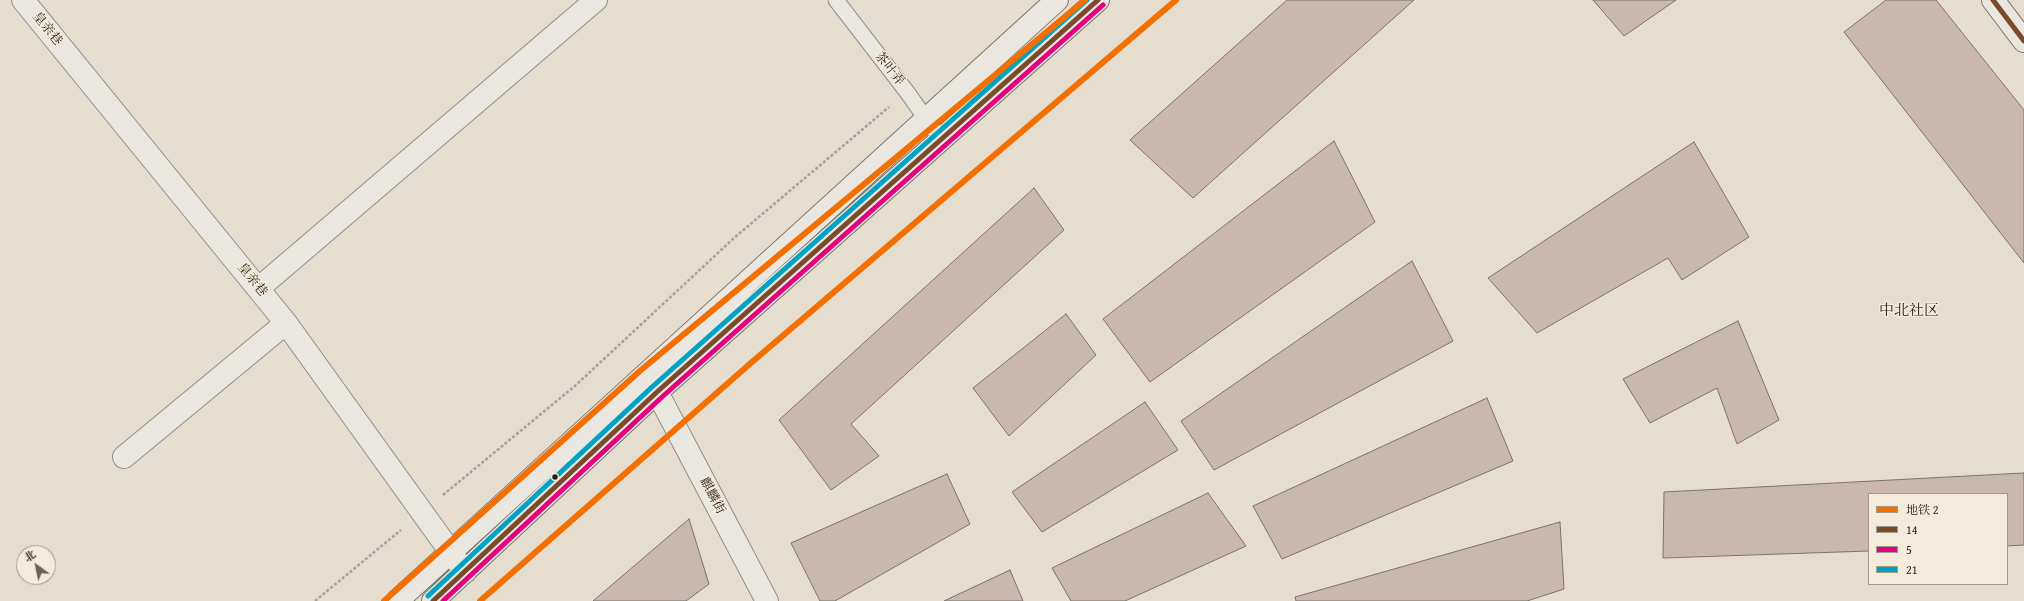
<!DOCTYPE html>
<html>
<head>
<meta charset="utf-8">
<style>
	body { margin:0 }
	#map { position:relative; width:2024px; height:601px; overflow:hidden; background:#e5decf; font-family:"Gentium Book Plus","Noto Serif SC",serif }
	canvas { display:block }
	.legend { position:absolute; left:1868px; top:493px; width:140px; height:92px; box-sizing:border-box; background:#f3ecdb; border:1px solid #a3998a; margin:0; padding:5px 7px; list-style:none; font-size:12px; color:#2c1c11 }
	.legend li { display:flex; align-items:center; gap:8px; height:20px }
	.legend b { width:20px; border:1px solid #a3998a }
	.north { position:absolute; left:16px; top:545px; width:40px; height:40px; box-sizing:border-box; background:#f3ecdb; border:1px solid #a3998a; border-radius:50%; rotate:327deg; font-size:11px; font-weight:700; line-height:16px; text-align:center; color:#2c1c11 }
	.north::after { content:''; display:block; margin:auto; width:14px; height:18px; background:#6d6054; clip-path:polygon(50% 0,100% 100%,50% 72%,0 100%) }
</style>
</head>
<body>
<div id="map">
<canvas width="2024" height="601"></canvas>
<ul class="legend">
<li><b style="height:5px;background:#f46f01"></b>地铁 2</li>
<li><b style="height:5px;background:#7a4b2a"></b>14</li>
<li><b style="height:5px;background:#e5007d"></b>5</li>
<li><b style="height:5px;background:#02a2c5"></b>21</li>
</ul>
<div class="north">北</div>
</div>
<script>
const g = document.querySelector('canvas').getContext('2d');
g.lineJoin = 'round';
function paint(path, color) { g.fillStyle = color; g.fill(path, 'evenodd'); }
const poly = rows => new Path2D(rows.map(r => 'M' + r).join(''));
function trace(path, color, width, dash) { g.strokeStyle = color; g.lineWidth = width; g.lineCap = dash ? 'butt' : 'round'; g.setLineDash(dash || []); g.stroke(path); }
function drawText(font, color, halo, rows, align = 'center') {
  g.font = font + ' "Gentium Book Plus","Noto Serif SC",serif'; g.lineWidth = 3; g.setLineDash([]); g.textBaseline = 'middle'; g.strokeStyle = halo; g.fillStyle = color; for (const [text, x, y, turn = 0] of rows) {
    g.save(); g.translate(x, y); g.rotate((+turn || 0) * Math.PI / 180); g.textAlign = isNaN(turn) ? turn : align; if (halo) g.strokeText(text, 0, 0); g.fillText(text, 0, 0); g.restore();
  }
}
const building = poly([
	[1287,0,1414,0,1193,198,1130,140,1287,0],
	[1593,0,1676,0,1624,36,1593,0],
	[1886,0,1936,0,2024,110,2024,263,1844,32,1886,0],
	[1334,141,1375,222,1150,382,1103,319,1334,141],
	[1694,142,1749,237,1682,280,1668,258,1537,333,1488,278,1694,142],
	[1034,188,1064,230,851,424,879,456,831,490,779,420,1034,188],
	[1412,261,1453,341,1214,470,1181,421,1412,261],
	[1066,314,1096,355,1009,436,973,388,1066,314],
	[1738,321,1779,420,1737,444,1717,388,1650,423,1623,379,1738,321],
	[1487,398,1513,461,1282,559,1253,506,1487,398],
	[1145,402,1178,450,1042,532,1012,492,1145,402],
	[2024,473,2024,545,2007,546,2007,494,1869,494,1869,551,1663,558,1664,492,2024,473],
	[947,474,970,524,835,601,820,601,791,543,947,474],
	[1208,493,1246,546,1125,601,1071,601,1052,568,1208,493],
	[689,519,709,584,686,601,593,601,689,519],
	[1560,522,1564,589,1527,601,1296,601,1295,597,1560,522],
	[1010,570,1023,601,944,601,1010,570]
]);
const path = poly([
	[443,495,576,385,734,238,889,107],
	[315,601,401,530]
]);
const lane = poly([
	[836,0,907,92,941,140]
]);
const street = poly([
	[23,0,286,323,465,572],
	[259,288,596,0],
	[657,392,767,601],
	[124,457,286,323]
]);
const secondary = poly([
	[1993,0,2024,41],
	[397,601,1057,0],
	[433,601,657,392,1098,0]
]);
const bus1 = poly([
	[1993,0,2024,41],
	[433,601,657,392,1098,0]
]);
const bus2 = poly([
	[443,601,662,397,1103,5]
]);
const bus3 = poly([
	[428,596,652,387,1087,0]
]);
const metro1 = poly([
	[384,601,641,370,1085,0],
	[480,601,752,362,1176,0]
]);
const markers = [
	[555,477,3.5,"#2c1c11"]
];
const streetNames = [
	["皇亲巷",47,29,51],
	["茶叶弄",889,69,52],
	["皇亲巷",252,280,51],
	["麒麟街",712,496,62]
];
const quarterNames = [
	["中北社区",1909,311]
];
paint(building, '#c9b8ab');
trace(building, '#7a746b', 1);
trace(lane, '#948e85', 17);
trace(street, '#948e85', 24);
trace(secondary, '#7a746b', 24);
trace(path, '#a6a29b', 2.5, [3, 2]);
trace(lane, '#eae7e0', 15);
trace(street, '#eae7e0', 22);
trace(secondary, '#eae7e0', 22);
trace(bus1, '#7a4b2a', 5);
trace(bus2, '#e5007d', 5);
trace(bus3, '#02a2c5', 5);
trace(metro1, '#f46f01', 6);
for (const [x, y, r, color] of markers) { const dot = new Path2D(); dot.arc(x, y, r, 0, 2 * Math.PI); g.fillStyle = color; g.fill(dot); trace(dot, '#f3ecdb', 1.5); }
drawText('13px', '#2c1c11', '#f3ecdb', streetNames);
drawText('15px', '#2c1c11', '#f3ecdb', quarterNames);
</script>
</body>
</html>
